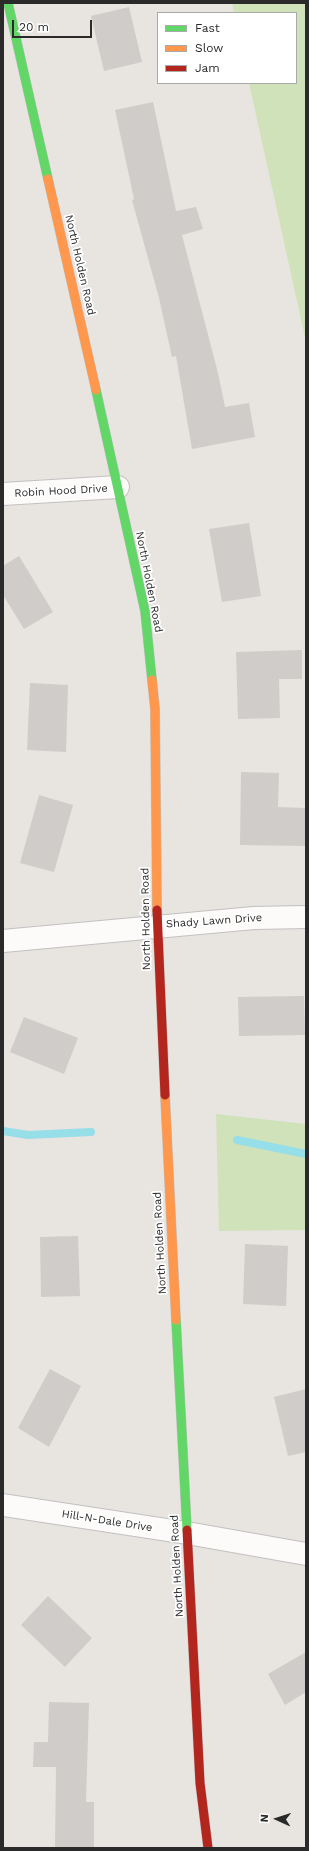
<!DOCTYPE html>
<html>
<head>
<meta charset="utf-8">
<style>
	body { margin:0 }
	#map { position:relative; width:309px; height:1851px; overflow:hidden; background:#e8e4e0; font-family:"Work Sans",sans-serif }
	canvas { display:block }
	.frame { position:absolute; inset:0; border:4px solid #2a2a2a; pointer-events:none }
	.legend { position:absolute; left:157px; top:12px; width:140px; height:72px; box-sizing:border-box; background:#fff; border:1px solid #aaa; margin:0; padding:5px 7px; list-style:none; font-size:12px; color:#2a2a2a }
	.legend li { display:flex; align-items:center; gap:8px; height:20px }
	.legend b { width:20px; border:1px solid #aaa }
	.north { position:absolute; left:257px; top:1799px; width:40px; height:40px; -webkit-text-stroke:3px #fff; paint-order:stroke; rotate:273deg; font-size:11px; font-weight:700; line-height:16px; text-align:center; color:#2a2a2a }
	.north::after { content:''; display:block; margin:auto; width:14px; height:18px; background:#2a2a2a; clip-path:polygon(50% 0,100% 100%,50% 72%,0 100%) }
	.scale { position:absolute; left:12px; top:20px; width:80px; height:18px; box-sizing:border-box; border:2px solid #2a2a2a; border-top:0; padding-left:5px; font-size:12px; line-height:14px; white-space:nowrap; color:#2a2a2a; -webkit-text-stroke:3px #fff; paint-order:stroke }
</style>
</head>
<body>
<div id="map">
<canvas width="309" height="1851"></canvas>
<div class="frame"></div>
<ul class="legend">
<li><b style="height:5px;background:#63d668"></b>Fast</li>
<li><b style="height:5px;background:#ff974d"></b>Slow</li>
<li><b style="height:5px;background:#b3261e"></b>Jam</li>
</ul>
<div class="north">N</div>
<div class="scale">20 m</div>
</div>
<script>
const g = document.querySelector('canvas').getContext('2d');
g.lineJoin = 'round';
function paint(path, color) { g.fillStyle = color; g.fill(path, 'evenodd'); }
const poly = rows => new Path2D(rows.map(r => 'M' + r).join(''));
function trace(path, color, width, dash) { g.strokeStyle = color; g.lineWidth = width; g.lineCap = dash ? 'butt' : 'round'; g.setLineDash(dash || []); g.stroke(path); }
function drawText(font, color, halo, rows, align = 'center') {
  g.font = font + ' "Work Sans",sans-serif'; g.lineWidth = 3.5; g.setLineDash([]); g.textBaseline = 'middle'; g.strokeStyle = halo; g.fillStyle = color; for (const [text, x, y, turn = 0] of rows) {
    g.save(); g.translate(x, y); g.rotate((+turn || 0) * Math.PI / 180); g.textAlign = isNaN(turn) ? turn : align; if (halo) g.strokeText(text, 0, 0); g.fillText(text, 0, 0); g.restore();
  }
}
const green = poly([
	[232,3,306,3,306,342,249,83,296,83,296,13,234,13],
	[216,1114,306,1124,306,1230,219,1231]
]);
const stream = poly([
	[3,1131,28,1135,91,1132],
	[237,1140,306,1154]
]);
const building = poly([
	[129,7,142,62,104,71,91,16],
	[153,102,176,211,196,207,203,229,182,235,218,373,225,407,249,403,255,437,192,449,176,356,172,357,159,298,132,200,134,199,115,110],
	[249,523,261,596,222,602,209,529],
	[19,556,53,612,24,629,3,595,3,566],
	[302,650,302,679,279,679,280,718,238,719,236,652],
	[30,683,68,685,66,752,27,750],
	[241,772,279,773,278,807,306,808,306,846,240,845],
	[39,795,73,805,54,872,20,863],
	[304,996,305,1035,239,1036,238,997],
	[24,1017,78,1038,64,1074,10,1052],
	[78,1236,80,1296,41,1297,40,1237],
	[245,1244,288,1246,286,1306,243,1304],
	[50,1369,81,1386,49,1447,18,1428],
	[306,1389,306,1452,288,1456,274,1397],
	[48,1596,92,1638,65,1667,21,1625],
	[306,1652,306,1692,285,1705,268,1674],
	[49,1702,89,1703,86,1802,94,1802,94,1848,55,1848,56,1767,33,1767,34,1742,48,1742]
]);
const street = poly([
	[3,494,118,487],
	[3,941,254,918,306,917],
	[3,1505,187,1533,306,1554]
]);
const fast = poly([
	[8,3,48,179],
	[96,390,145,611,152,680],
	[176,1320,187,1530]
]);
const slow = poly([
	[48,179,96,390],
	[152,680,155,709,157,910],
	[165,1095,176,1320]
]);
const jam = poly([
	[157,910,165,1095],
	[187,1530,200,1783,208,1848]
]);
const streetNames = [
	["North Holden Road",80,265,77],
	["Robin Hood Drive",61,491,-3],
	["North Holden Road",149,582,79],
	["North Holden Road",146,919,-91],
	["Shady Lawn Drive",214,921,-4],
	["North Holden Road",160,1243,-93],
	["Hill-N-Dale Drive",107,1521,9],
	["North Holden Road",177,1566,-93]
];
paint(green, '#d0e2ba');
trace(stream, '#96dee8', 8);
paint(building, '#cfccca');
trace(street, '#c2c1c1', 24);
trace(fast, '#c2c1c1', 10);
trace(slow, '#c2c1c1', 10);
trace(jam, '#c2c1c1', 10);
trace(street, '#fcfbfa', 22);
trace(fast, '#63d668', 9);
trace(slow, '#ff974d', 9);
trace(jam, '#b3261e', 9);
drawText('11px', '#2a2a2a', '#fff', streetNames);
</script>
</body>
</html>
